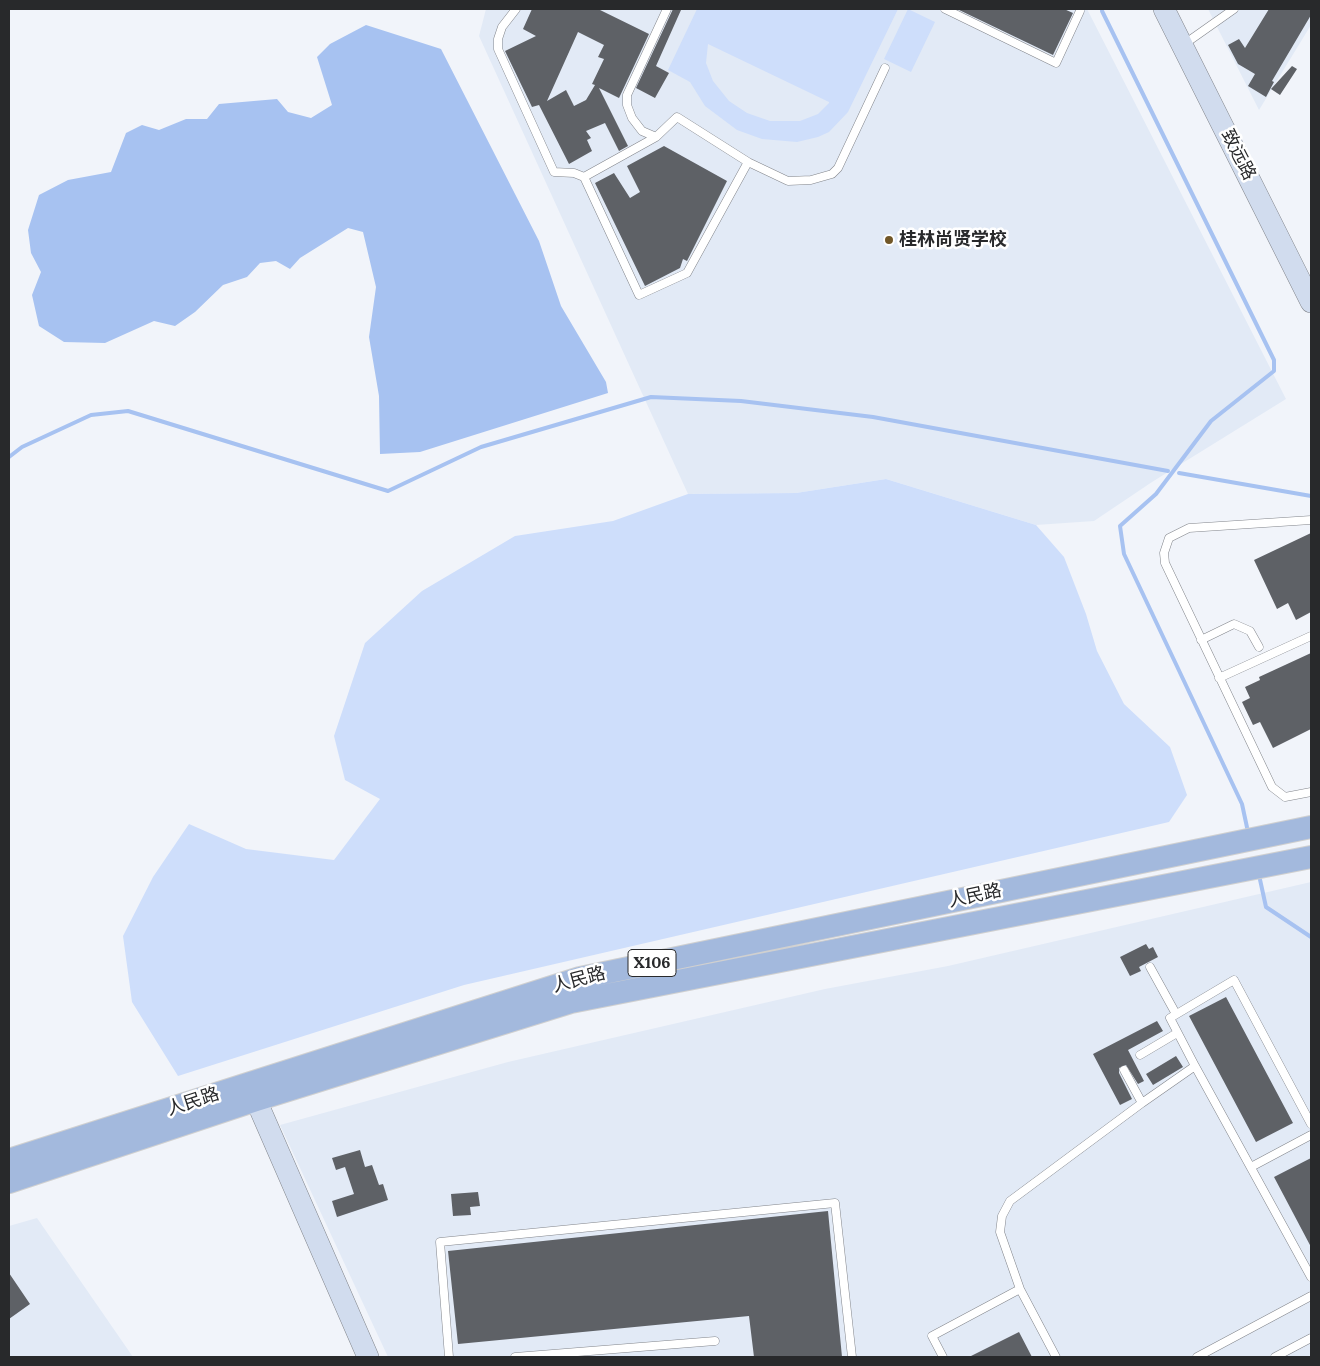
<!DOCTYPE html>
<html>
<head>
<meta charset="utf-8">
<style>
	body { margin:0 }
	#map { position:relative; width:1320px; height:1366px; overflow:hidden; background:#f1f4fa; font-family:Lora,serif }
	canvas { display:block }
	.frame { position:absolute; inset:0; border:10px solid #28292b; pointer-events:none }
</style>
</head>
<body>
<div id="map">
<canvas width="1320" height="1366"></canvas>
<div class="frame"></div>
</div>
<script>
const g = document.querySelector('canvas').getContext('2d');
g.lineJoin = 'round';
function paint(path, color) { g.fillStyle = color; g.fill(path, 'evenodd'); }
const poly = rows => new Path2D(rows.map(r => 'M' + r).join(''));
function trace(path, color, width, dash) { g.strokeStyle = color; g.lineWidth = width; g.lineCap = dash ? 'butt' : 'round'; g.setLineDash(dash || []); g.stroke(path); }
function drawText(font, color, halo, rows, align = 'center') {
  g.font = font + ' Lora,"Noto Sans SC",serif'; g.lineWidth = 5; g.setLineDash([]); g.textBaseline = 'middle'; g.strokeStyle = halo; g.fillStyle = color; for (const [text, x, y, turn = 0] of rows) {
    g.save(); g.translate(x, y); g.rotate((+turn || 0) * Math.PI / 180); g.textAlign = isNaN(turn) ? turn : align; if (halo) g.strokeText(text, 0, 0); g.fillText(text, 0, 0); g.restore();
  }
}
const built = poly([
	[486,9,1087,9,1286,399,1152,482,1094,521,1036,525,886,479,796,493,688,494,479,36],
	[1208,9,1311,9,1311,25,1259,110],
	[1311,882,1311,1357,388,1357,280,1125,508,1062,825,989,948,966],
	[37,1218,133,1357,9,1357,9,1226]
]);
const green = poly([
	[697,9,898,9,848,112,829,132,818,137,797,142,762,139,737,130,705,106,690,82,668,70],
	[708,44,829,102,829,103,818,114,800,121,770,121,747,113,729,101,713,81,706,63],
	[908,9,935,22,911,72,884,59],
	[886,479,1036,525,1064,557,1086,614,1097,651,1124,704,1170,747,1187,795,1169,822,464,985,178,1076,132,1002,123,936,153,877,189,824,246,849,334,860,380,799,345,780,334,736,365,643,422,591,515,536,613,521,688,494,796,493]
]);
const water = poly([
	[366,25,441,49,539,241,561,306,606,382,608,393,420,452,380,454,379,396,369,337,376,287,363,232,348,228,300,258,290,269,276,261,260,263,247,277,223,285,195,312,175,326,154,321,105,343,64,342,39,326,32,295,41,272,31,253,28,230,39,195,68,180,111,172,126,133,142,125,159,130,186,119,207,119,219,104,277,99,288,112,311,118,332,105,317,57,330,44]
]);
const stream = poly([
	[1102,11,1274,360,1274,371,1211,421,1156,494,1120,526,1124,554,1242,804,1248,832],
	[9,457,22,447,91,415,128,411,388,491,481,447,651,397,741,401,873,417,1168,471],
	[1179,473,1311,496],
	[1259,875,1266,907,1311,937]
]);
const building = poly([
	[532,9,598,9,649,34,619,98,599,88,628,146,619,151,605,123,586,131,591,138,587,140,592,151,569,164,539,105,532,107,505,51,536,36,523,29],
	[578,32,604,45,598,57,604,59,592,84,595,85,586,100,574,106,566,90,547,101],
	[673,9,681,10,656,66,669,73,655,98,636,88],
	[957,9,1064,9,1073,13,1053,55],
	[1269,9,1311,9,1311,15,1272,81,1274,82,1266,97,1248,86,1255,74,1238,64,1228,45,1239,39,1245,48],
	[1292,66,1297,69,1280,95,1271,89],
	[664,146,727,181,687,261,683,259,680,268,645,286,595,183,614,173,630,198,640,192,627,166],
	[1311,533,1311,612,1296,620,1288,603,1277,609,1254,560],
	[1311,653,1311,729,1273,748,1260,722,1253,725,1242,702,1250,698,1245,687,1260,680,1259,677],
	[1146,944,1149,949,1153,947,1158,957,1139,967,1141,971,1130,976,1120,957],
	[1226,997,1293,1123,1256,1142,1189,1016],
	[1157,1021,1163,1031,1128,1050,1144,1081,1138,1084,1126,1065,1119,1068,1119,1073,1132,1099,1120,1105,1093,1054],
	[1176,1056,1183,1067,1153,1085,1146,1074],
	[360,1150,365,1167,372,1165,379,1185,383,1184,388,1200,337,1217,332,1201,354,1194,345,1167,336,1170,332,1158],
	[1311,1158,1311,1247,1274,1177],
	[478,1192,480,1206,470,1207,471,1215,453,1216,451,1194],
	[828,1211,842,1357,754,1357,749,1316,458,1344,448,1251],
	[9,1273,30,1304,9,1319],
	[1019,1332,1032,1357,969,1357]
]);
const lane = poly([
	[516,9,502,27,498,39,498,49,554,172,574,173,584,177,639,295,687,273,748,162,677,117,656,137,642,131,632,118,627,105,627,95,667,9],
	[945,9,1056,63,1080,11],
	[1183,45,1234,9],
	[748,162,788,181,811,180,832,174,838,168,885,68],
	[584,177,656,137],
	[1311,520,1189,528,1169,538,1164,553,1165,563,1272,787,1285,797,1311,792],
	[1201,640,1234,624,1250,631,1259,647],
	[1219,678,1311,636],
	[1150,967,1176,1014],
	[1140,1055,1177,1033],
	[1195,1066,1170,1018,1234,980,1311,1124],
	[1124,1070,1142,1103],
	[1251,1167,1311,1135],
	[1020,1289,1000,1232,1002,1216,1010,1201,1142,1103,1195,1066,1311,1277],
	[449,1357,440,1242,835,1203,852,1357],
	[515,1357,715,1341],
	[943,1357,932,1336,1020,1289,1056,1357],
	[1197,1357,1311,1296],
	[1275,1357,1311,1338]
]);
const secondary = poly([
	[1164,9,1311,302],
	[256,1100,368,1357]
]);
const primary = poly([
	[9,1160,580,978,1311,827],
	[9,1182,256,1100,571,1002,1311,857]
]);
const markers = [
	[889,240,5,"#715728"]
];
const shields = [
	[652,963,48]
];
const shieldNames = [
	["X106",652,963]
];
const streetNames = [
	["致远路",1238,155,63],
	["人民路",975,896,-12],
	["人民路",579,980,-15],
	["人民路",193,1102,-18]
];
const poiNames = [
	["桂林尚贤学校",899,240]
];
paint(built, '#e2eaf6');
paint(green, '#cedefb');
paint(water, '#a7c2f1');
trace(stream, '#a7c2f1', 4);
paint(building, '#5e6166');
trace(lane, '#82858b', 9);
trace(secondary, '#82858b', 22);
trace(primary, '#d0d0d0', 24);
trace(lane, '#fff', 8);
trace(secondary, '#d1dcee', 21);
trace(primary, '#a3b9dd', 22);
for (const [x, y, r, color] of markers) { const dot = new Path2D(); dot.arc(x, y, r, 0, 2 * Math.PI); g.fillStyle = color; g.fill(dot); trace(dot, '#fff', 2); }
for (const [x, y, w] of shields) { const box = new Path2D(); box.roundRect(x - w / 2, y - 13.5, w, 27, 4); g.fillStyle = '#fff'; g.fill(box); trace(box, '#28292b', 1); }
drawText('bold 16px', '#28292b', null, shieldNames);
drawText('18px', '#28292b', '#fff', streetNames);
drawText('bold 18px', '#28292b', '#fff', poiNames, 'left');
</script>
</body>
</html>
